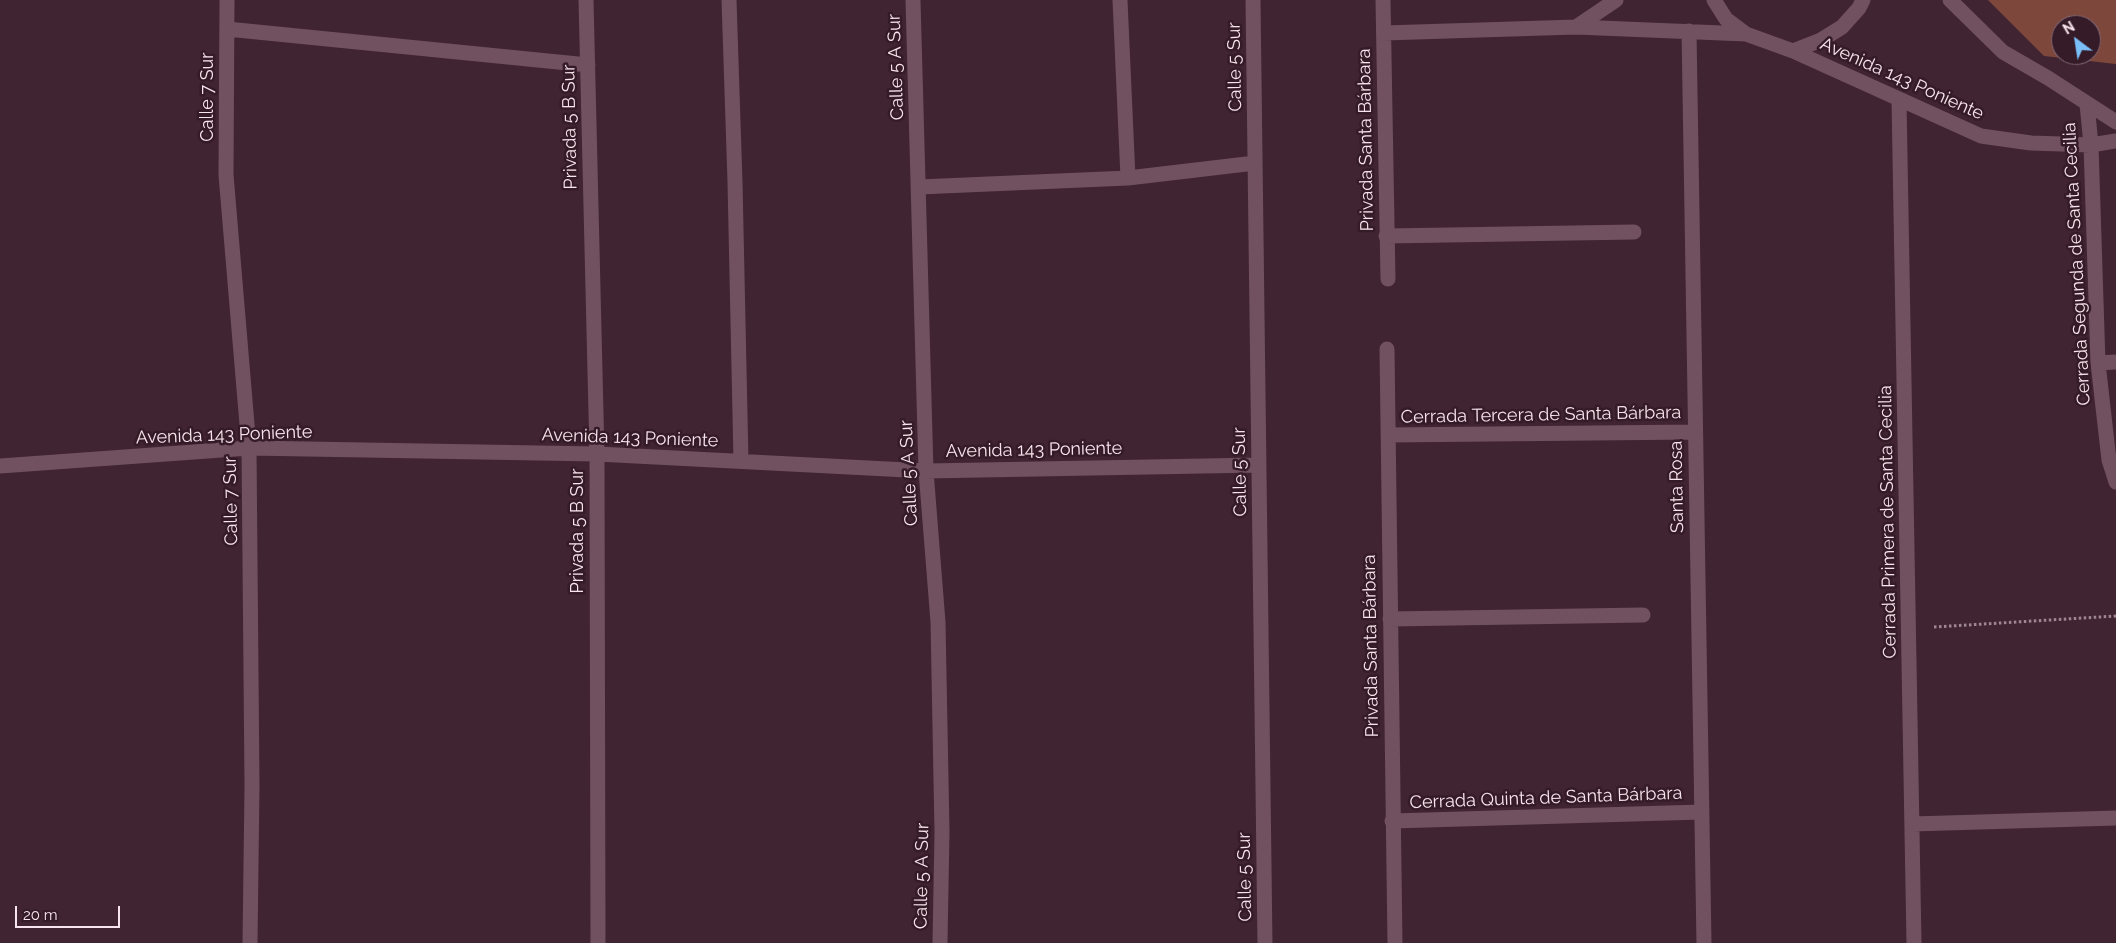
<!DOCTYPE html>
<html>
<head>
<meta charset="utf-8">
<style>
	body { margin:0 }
	#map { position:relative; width:2116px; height:943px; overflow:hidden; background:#402431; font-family:Raleway,sans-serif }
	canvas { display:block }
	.north { position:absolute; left:2051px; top:15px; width:50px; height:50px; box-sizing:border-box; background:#351a27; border:1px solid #836b76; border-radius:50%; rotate:329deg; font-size:14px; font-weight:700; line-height:20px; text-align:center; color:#f8e4ec }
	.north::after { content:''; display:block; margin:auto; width:18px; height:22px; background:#7abef8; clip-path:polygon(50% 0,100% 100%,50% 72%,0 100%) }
	.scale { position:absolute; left:15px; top:906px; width:105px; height:22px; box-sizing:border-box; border:2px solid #f8e4ec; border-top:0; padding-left:6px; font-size:15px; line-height:18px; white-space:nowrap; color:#f8e4ec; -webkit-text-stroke:4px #351a27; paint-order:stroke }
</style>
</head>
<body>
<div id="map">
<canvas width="2116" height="943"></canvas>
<div class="north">N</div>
<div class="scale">20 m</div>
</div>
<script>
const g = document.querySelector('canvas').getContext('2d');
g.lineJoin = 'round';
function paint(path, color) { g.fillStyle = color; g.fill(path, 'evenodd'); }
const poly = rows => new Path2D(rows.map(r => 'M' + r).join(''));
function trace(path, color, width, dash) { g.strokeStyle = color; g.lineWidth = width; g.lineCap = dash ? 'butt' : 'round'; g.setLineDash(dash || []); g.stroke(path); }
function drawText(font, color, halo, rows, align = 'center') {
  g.font = font + ' Raleway,sans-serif'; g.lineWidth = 5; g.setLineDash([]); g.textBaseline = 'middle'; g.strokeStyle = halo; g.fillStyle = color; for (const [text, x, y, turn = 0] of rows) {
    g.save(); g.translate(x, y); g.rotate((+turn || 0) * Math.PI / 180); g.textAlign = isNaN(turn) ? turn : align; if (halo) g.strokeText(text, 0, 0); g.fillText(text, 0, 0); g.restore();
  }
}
const green = poly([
	[1988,0,2116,0,2116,64,2044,56],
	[2061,25,2091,25,2091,55,2061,55]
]);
const path = poly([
	[1934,627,2116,616]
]);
const street = poly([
	[227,0,226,175,249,448,252,786,250,943],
	[586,0,597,454,598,943],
	[729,0,735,182,741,461],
	[913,0,926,471,938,622,942,832,940,943],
	[1120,0,1128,178],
	[1253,0,1265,943],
	[1383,0,1388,279],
	[1714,0,1726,19,1746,34,1793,51,1821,40,1842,27,1859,8,1863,0],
	[1950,0,2003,52,2048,78,2116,122],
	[1576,27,1616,0],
	[227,29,588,65],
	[1689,31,1704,943],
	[1384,33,1576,27,1746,34],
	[1793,51,1981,136,2031,143,2091,145,2116,141],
	[1899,100,1914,943],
	[2087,104,2091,145,2098,363,2109,460,2116,482],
	[919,187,1128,178,1255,163],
	[1386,236,1634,232],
	[1387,349,1395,943],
	[2098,363,2116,362],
	[1388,435,1695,432],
	[0,466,249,448,597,454,926,471,1259,465],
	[1390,619,1643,615],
	[1392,821,1702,812],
	[1912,824,2116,818]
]);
const streetNames = [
	["Calle 5 A Sur",896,67,-92],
	["Calle 5 Sur",1235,67,-91],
	["Avenida 143 Poniente",1902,79,24],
	["Calle 7 Sur",208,97,-90],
	["Privada 5 B Sur",570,127,-91],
	["Privada Santa Bárbara",1366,140,-91],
	["Cerrada Segunda de Santa Cecilia",2077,264,-93],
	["Cerrada Tercera de Santa Bárbara",1541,415,-1],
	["Avenida 143 Poniente",224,435,-2],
	["Avenida 143 Poniente",630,438,2],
	["Avenida 143 Poniente",1034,450,-1],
	["Calle 5 Sur",1240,472,-91],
	["Calle 5 A Sur",909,473,-93],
	["Santa Rosa",1677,487,-91],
	["Calle 7 Sur",231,501,-91],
	["Cerrada Primera de Santa Cecilia",1888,522,-91],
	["Privada 5 B Sur",578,531,-90],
	["Privada Santa Bárbara",1371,646,-91],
	["Cerrada Quinta de Santa Bárbara",1546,798,-2],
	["Calle 5 A Sur",922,876,-89],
	["Calle 5 Sur",1245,877,-91]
];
paint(green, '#7e473c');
trace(path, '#9f8792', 3, [2.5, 2.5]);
trace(street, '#71515f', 15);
drawText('18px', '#f8e4ec', '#351a27', streetNames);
</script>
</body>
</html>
